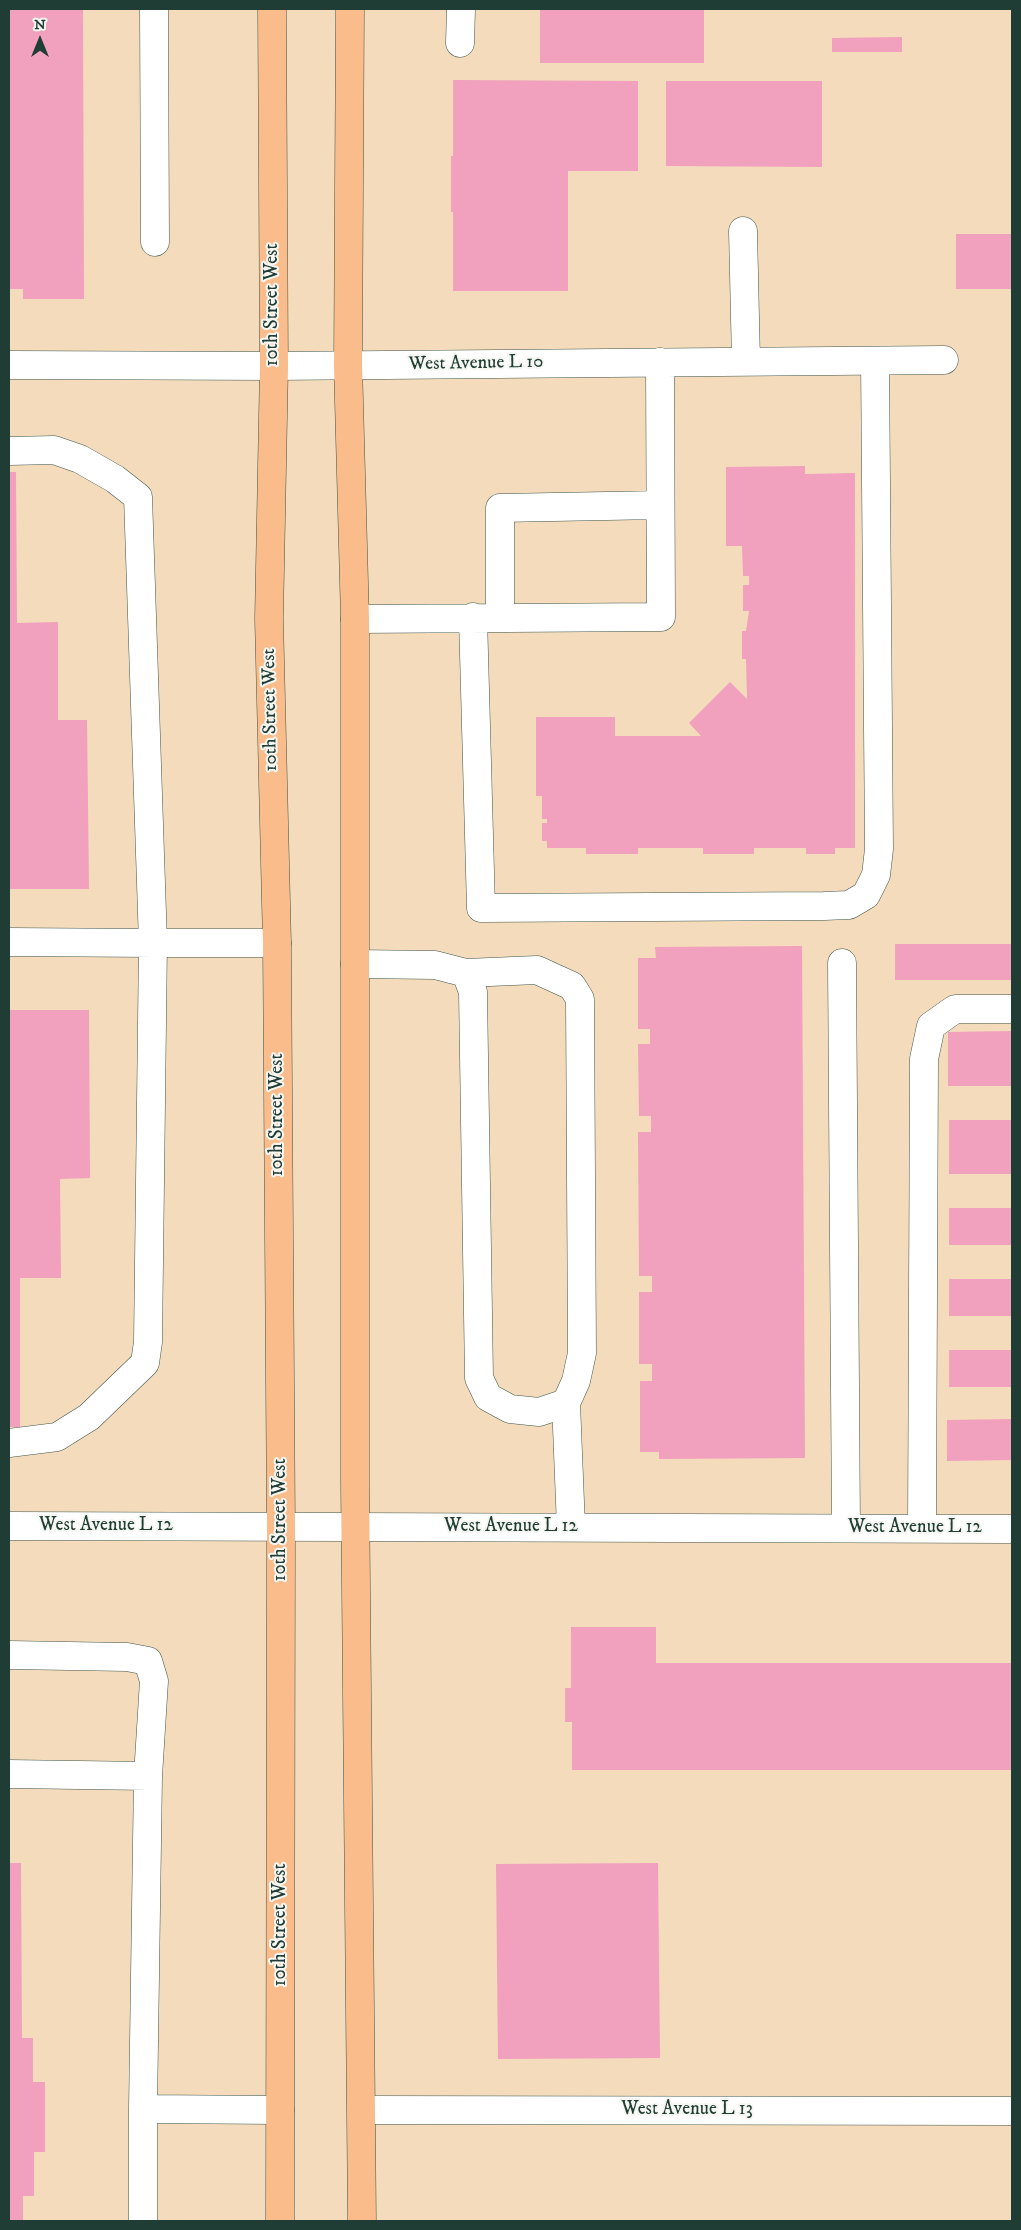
<!DOCTYPE html>
<html>
<head>
<meta charset="utf-8">
<style>
	body { margin:0 }
	#map { position:relative; width:1021px; height:2230px; overflow:hidden; background:#f3dbbc; font-family:"IM FELL DW Pica",serif }
	canvas { display:block }
	.frame { position:absolute; inset:0; border:10px solid #1f3d34; pointer-events:none }
	.north { position:absolute; left:15px; top:15px; width:50px; height:50px; -webkit-text-stroke:4px #f6f6f2; paint-order:stroke; rotate:0deg; font-size:14px; font-weight:700; line-height:20px; text-align:center; color:#1f3d34 }
	.north::after { content:''; display:block; margin:auto; width:18px; height:22px; background:#1f3d34; clip-path:polygon(50% 0,100% 100%,50% 72%,0 100%) }
</style>
</head>
<body>
<div id="map">
<canvas width="1021" height="2230"></canvas>
<div class="frame"></div>
<div class="north">N</div>
</div>
<script>
const g = document.querySelector('canvas').getContext('2d');
g.lineJoin = 'round';
function paint(path, color) { g.fillStyle = color; g.fill(path, 'evenodd'); }
const poly = rows => new Path2D(rows.map(r => 'M' + r).join(''));
function trace(path, color, width, dash) { g.strokeStyle = color; g.lineWidth = width; g.lineCap = dash ? 'butt' : 'round'; g.setLineDash(dash || []); g.stroke(path); }
function drawText(font, color, halo, rows, align = 'center') {
  g.font = font + ' "IM FELL DW Pica",serif'; g.lineWidth = 4; g.setLineDash([]); g.textBaseline = 'middle'; g.strokeStyle = halo; g.fillStyle = color; for (const [text, x, y, turn = 0] of rows) {
    g.save(); g.translate(x, y); g.rotate((+turn || 0) * Math.PI / 180); g.textAlign = isNaN(turn) ? turn : align; if (halo) g.strokeText(text, 0, 0); g.fillText(text, 0, 0); g.restore();
  }
}
const building = poly([
	[9,9,83,9,84,299,23,299,23,289,9,289],
	[540,9,704,9,704,63,540,63],
	[902,37,902,52,832,52,832,38],
	[453,80,638,81,638,171,568,171,568,291,453,291,453,212,451,212,451,156,453,156],
	[666,81,822,81,822,167,666,166],
	[956,234,1012,234,1012,289,956,289],
	[805,466,805,474,855,473,855,848,835,848,835,854,806,854,806,848,754,848,754,854,703,854,703,848,638,848,638,854,586,854,586,848,547,848,547,841,542,841,542,823,547,823,547,819,542,819,542,796,536,796,536,717,615,717,615,736,701,736,689,723,730,682,747,699,746,659,742,659,742,631,746,631,749,611,743,611,743,585,749,585,749,576,743,576,742,546,726,546,726,467],
	[9,472,16,472,17,623,58,622,58,720,87,720,89,889,9,889],
	[895,944,1012,944,1012,980,895,980],
	[802,946,805,1458,659,1459,659,1452,640,1452,640,1381,652,1381,652,1364,639,1364,639,1292,652,1292,652,1276,639,1276,638,1132,651,1132,651,1116,639,1116,638,1044,650,1044,650,1029,638,1029,638,958,656,958,655,947],
	[9,1010,89,1010,90,1178,60,1179,61,1278,20,1278,20,1427,9,1427],
	[1012,1031,1012,1086,948,1086,948,1032],
	[949,1120,1012,1120,1012,1174,949,1174],
	[949,1208,1012,1208,1012,1245,949,1245],
	[949,1279,1012,1279,1012,1316,949,1316],
	[949,1350,1012,1350,1012,1387,949,1387],
	[1012,1419,1012,1460,947,1461,947,1420],
	[571,1627,656,1627,656,1663,1012,1663,1012,1770,572,1770,572,1722,565,1722,565,1688,571,1688],
	[9,1863,21,1863,22,2038,33,2038,33,2082,45,2082,45,2152,34,2152,34,2196,23,2196,23,2221,9,2221],
	[658,1863,660,2058,498,2059,496,1864]
]);
const minor = poly([
	[154,9,155,242],
	[460,43,461,9],
	[743,231,746,361],
	[9,365,274,366,944,360],
	[9,451,54,450,80,459,115,479,138,497,153,943,277,943],
	[473,617,481,908,824,906,849,905,866,895,876,875,879,849,875,361],
	[500,617,500,508,660,505],
	[355,619,661,617,660,362],
	[9,942,153,943,148,1342,145,1363,89,1417,57,1437,9,1443],
	[842,963,846,1528],
	[355,964,435,965,466,973,537,970,572,986,580,999,582,1353,576,1381,566,1403,539,1412,510,1409,488,1397,479,1378,473,992,466,973],
	[566,1403,571,1527],
	[9,1526,1012,1529],
	[922,1528,924,1059,931,1026,955,1009,1012,1009],
	[9,1655,127,1657,148,1661,154,1681,148,1776],
	[9,1774,148,1776,143,2109,280,2110],
	[143,2109,143,2221],
	[362,2110,1012,2111]
]);
const major = poly([
	[272,9,274,366,269,619,277,943,281,1527,280,2221],
	[350,9,348,365,355,619,355,1482,362,2221]
]);
const streetNames = [
	["10th Street West",273,305,-90],
	["West Avenue L 10",476,364,-1],
	["10th Street West",271,710,-91],
	["10th Street West",278,1115,-90],
	["10th Street West",281,1520,-90],
	["West Avenue L 12",106,1526],
	["West Avenue L 12",511,1527],
	["West Avenue L 12",915,1528],
	["10th Street West",281,1925,-90],
	["West Avenue L 13",687,2110]
];
paint(building, '#f1a0bd');
trace(minor, '#3f5548', 29);
trace(major, '#3f5548', 29);
trace(minor, '#fff', 28);
trace(major, '#f9bc8a', 28);
drawText('19px', '#1f3d34', '#f6f6f2', streetNames);
</script>
</body>
</html>
